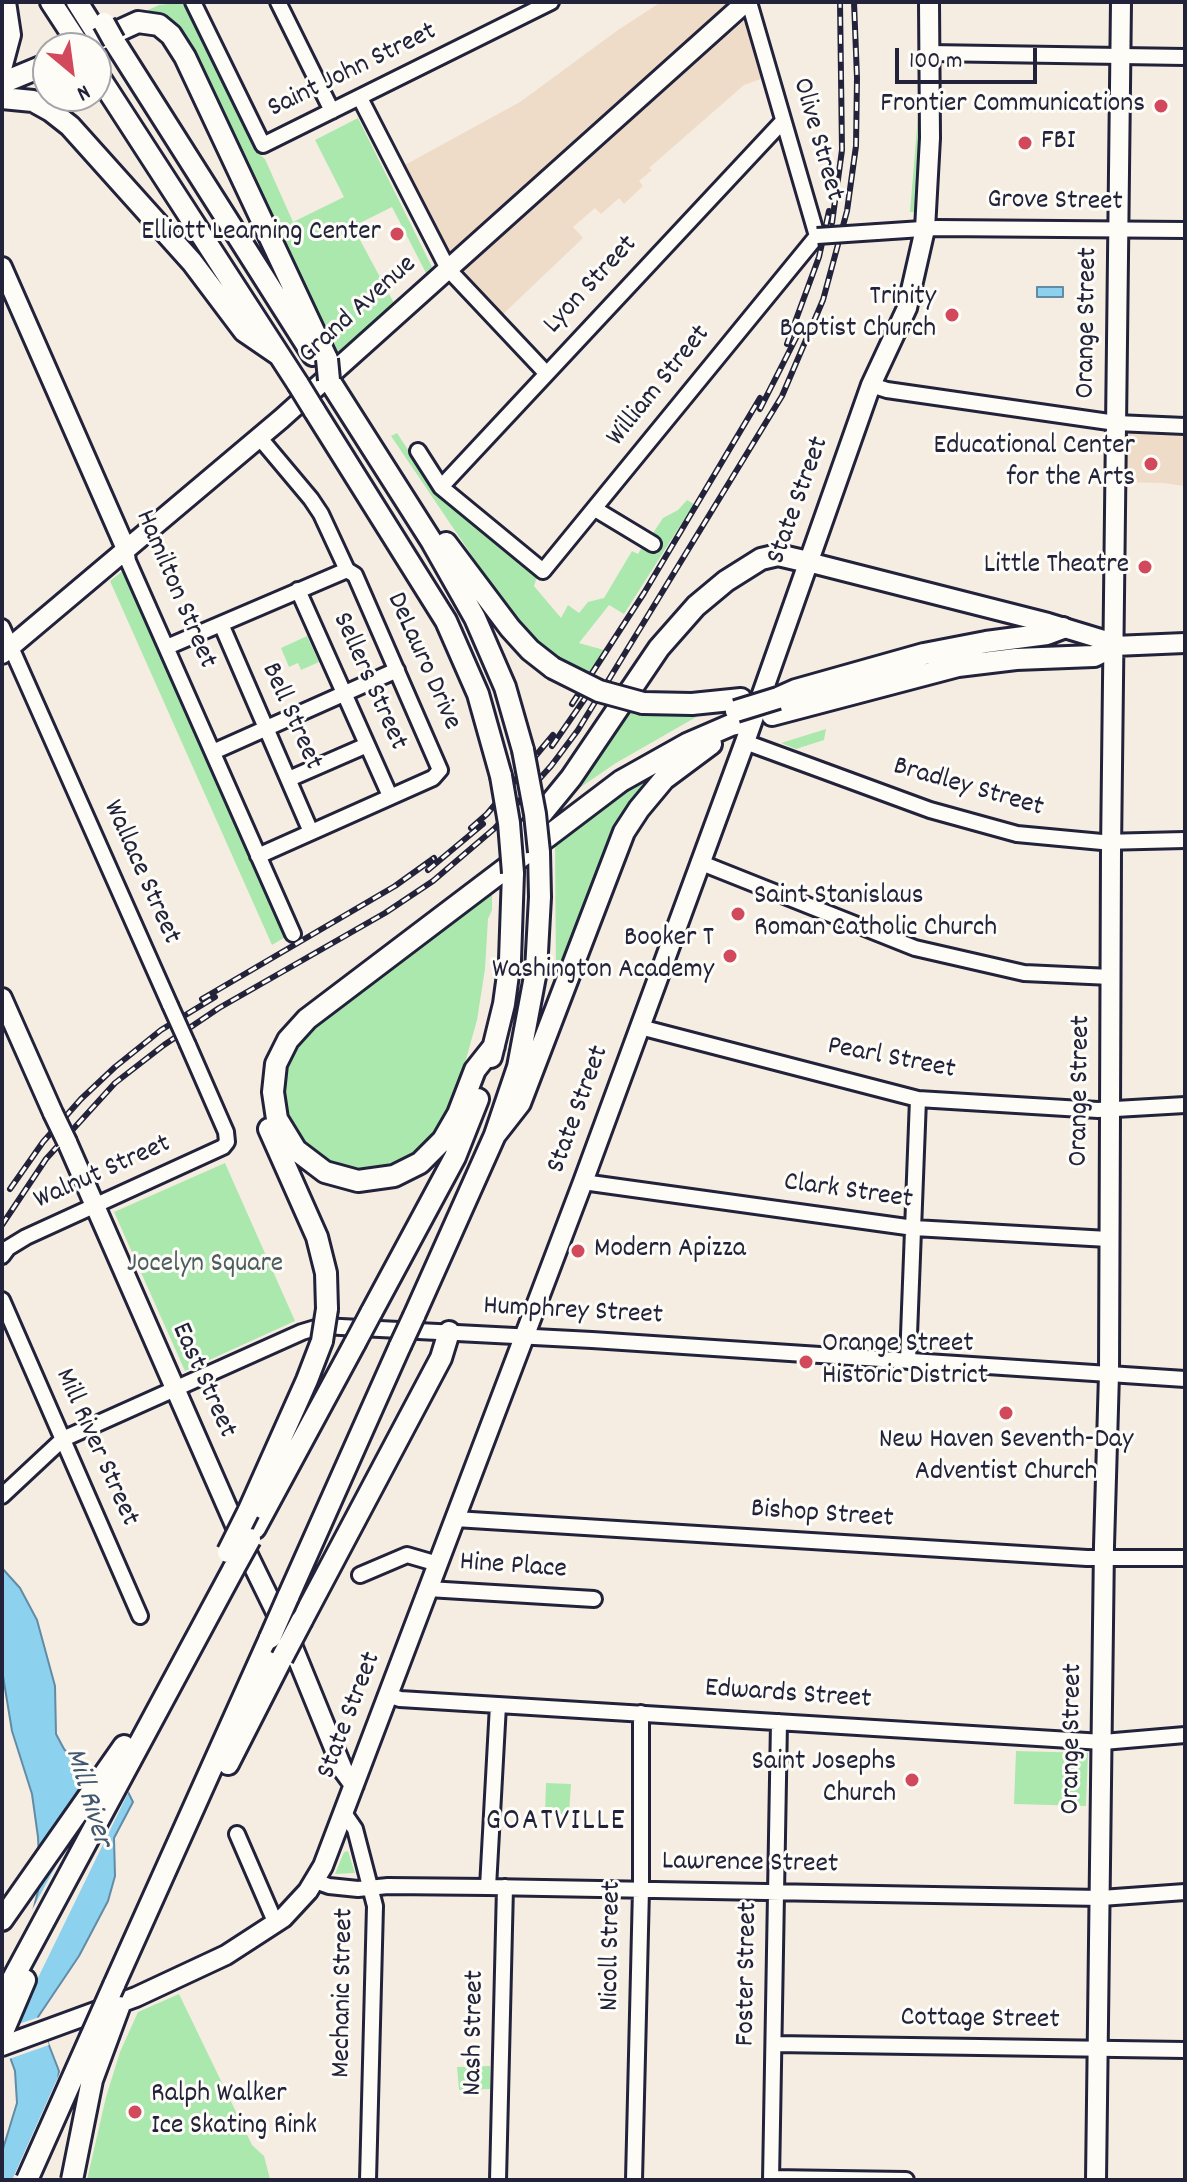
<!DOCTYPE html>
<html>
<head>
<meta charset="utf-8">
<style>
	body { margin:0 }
	#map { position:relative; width:1187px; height:2182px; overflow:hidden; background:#f6ede2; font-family:Dekko,sans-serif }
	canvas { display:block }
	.frame { position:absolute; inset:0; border:4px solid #22223b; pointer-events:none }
	.north { position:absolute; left:32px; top:32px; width:80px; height:80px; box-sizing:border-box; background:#fdfcf7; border:2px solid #a5a5ac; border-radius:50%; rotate:151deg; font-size:22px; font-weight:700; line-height:32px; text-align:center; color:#22223b }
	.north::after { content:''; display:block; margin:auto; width:28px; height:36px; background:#d1495b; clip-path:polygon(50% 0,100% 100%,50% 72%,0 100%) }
	.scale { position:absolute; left:895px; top:48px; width:142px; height:36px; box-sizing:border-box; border:4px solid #22223b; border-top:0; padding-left:10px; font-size:24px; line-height:28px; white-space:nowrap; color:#22223b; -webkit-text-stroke:6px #fdfcf7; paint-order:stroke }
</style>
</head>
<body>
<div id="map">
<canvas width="1187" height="2182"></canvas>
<div class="frame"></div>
<div class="north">N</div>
<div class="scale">100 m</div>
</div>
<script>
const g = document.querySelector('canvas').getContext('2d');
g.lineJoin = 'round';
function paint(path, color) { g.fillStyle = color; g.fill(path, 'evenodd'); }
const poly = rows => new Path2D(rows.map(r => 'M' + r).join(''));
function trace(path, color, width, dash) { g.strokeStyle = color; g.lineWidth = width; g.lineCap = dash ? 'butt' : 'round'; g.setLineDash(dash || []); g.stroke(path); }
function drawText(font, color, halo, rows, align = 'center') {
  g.font = font + ' Dekko,sans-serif'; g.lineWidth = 6; g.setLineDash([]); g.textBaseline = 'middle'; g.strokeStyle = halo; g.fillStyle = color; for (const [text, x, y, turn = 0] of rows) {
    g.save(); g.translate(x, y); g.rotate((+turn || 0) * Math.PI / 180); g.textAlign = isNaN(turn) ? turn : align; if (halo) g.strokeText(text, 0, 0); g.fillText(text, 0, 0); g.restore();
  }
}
const built = poly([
	[661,2,734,2,450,257,403,166,520,102,618,30],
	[745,20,761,79,744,85,649,168,652,170,639,181,643,186,624,204,619,198,601,214,595,208,573,227,583,238,503,314,462,269],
	[1116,423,1185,426,1185,486,1163,483,1116,482]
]);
const green = poly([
	[185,2,258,153,265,159,293,222,344,197,315,140,358,118,432,267,426,273,392,207,358,224,364,237,360,240,394,303,337,353,188,43,168,20,147,14,148,10,159,5],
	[924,103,921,213,910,212,919,104],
	[397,433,433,488,537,577,534,586,561,618,568,605,579,613,588,602,604,598,632,551,638,554,642,547,648,551,658,539,653,533,663,518,678,510,687,500,694,504,624,614,609,605,579,643,604,650,588,678,557,661,532,637,506,606,391,436],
	[125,569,287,936,272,945,110,581],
	[307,636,319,662,301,670,298,663,289,667,281,648],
	[623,706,705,712,616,763,569,795],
	[826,729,824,740,796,749,781,743],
	[671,761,564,967,556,980,555,838,597,806],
	[492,889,492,910,488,919,485,969,477,1020,456,1095,446,1119,433,1139,415,1157,393,1169,347,1172,307,1153,290,1129,280,1087,283,1069,300,1036],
	[225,1163,295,1321,185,1371,114,1212],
	[1016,1751,1088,1753,1086,1806,1014,1804],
	[546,1783,571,1784,569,1814,545,1814],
	[348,1851,355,1873,335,1874,344,1852],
	[179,1994,252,2145,264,2156,270,2179,287,2180,87,2180,106,2097,120,2052,138,2012],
	[490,2066,490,2089,459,2090,457,2067]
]);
const water = poly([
	[1037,287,1063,287,1063,297,1037,297,1037,287],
	[2,1568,20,1588,37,1620,55,1686,56,1734,64,1749,87,1775,128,1792,133,1802,114,1838,115,1876,108,1901,79,1956,38,2017,59,2071,46,2180,2,2180,2,2152,17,2103,15,2071,2,2035,40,1883,38,1837,32,1794,12,1731,2,1670,2,1568]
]);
const pier = poly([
	[96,1775,130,1789,15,2025,40,2017,49,2045,9,2059,5,2047,2,2047,2,1965,58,1862,53,1859],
	[62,2068,62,2090,74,2110,47,2180,12,2180]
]);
const minor = poly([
	[193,2,263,145,551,2],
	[278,2,332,111],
	[929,53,1185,57],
	[360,98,448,269,546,373],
	[877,232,937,228,1185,230],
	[871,385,887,390,1116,423,1185,426],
	[418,451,441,487,543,571,817,236,749,2],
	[441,487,783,121],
	[595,509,653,544],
	[126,549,128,561,293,934],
	[298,590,390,796],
	[221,624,311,832],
	[2,627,170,1005],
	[167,647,347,570],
	[745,742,930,810,1017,834,1102,842,1185,840],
	[213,752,397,670],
	[289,779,367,745],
	[258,856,433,778,440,770,355,575,347,570,321,514,311,499,259,437],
	[699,862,915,948,1024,973,1111,977],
	[640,1027,918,1099,1098,1110,1185,1105],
	[583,1182,914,1228,1108,1239],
	[2,1256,8,1248,26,1237,223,1147,227,1142,226,1132,188,1045],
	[2,1300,140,1616],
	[908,1361,918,1099],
	[2,1496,63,1439,302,1332,322,1326,592,1340,1185,1379],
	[455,1519,1087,1558,1185,1558],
	[360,1575,407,1555,438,1564],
	[428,1589,594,1599],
	[388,1695,400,1699,1103,1742,1185,1735],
	[344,1813,355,1829,375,1906,368,2180],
	[237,1834,276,1924],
	[315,1881,329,1886,358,1889,388,1886,488,1887,1101,1898,1185,1892],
	[488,1887,498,1705],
	[774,2044,1185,2050],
	[771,2178,906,2180],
	[498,2180,505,1887],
	[634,2180,641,1889,641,1713],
	[771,2180,779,1722]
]);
const major = poly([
	[2,267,126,549],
	[808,562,1048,623,1104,640,1114,646,1185,643],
	[2,654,281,419,746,2],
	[2,998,53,1113],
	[67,1142,249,1557,292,1645,343,1770,354,1785],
	[2,2046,136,1997,226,1955,283,1918,308,1891,323,1866,583,1182,745,742,871,385,907,308,925,229,930,138,929,2],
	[1096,2180,1104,1546,1109,1374,1111,851,1121,2]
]);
const highway = poly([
	[51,2,81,48],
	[77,2,94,29],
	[114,41,313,355],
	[81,48,138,22,159,25,171,35,185,57,327,359],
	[2,65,10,35,5,2],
	[96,72,298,384],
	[2,83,48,64],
	[2,98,33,101,51,111,70,126,192,262,244,331,279,355],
	[329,380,432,542,475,618,505,687,523,750],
	[314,410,446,621,478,694,501,776],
	[446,543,510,628,530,650,553,668],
	[778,698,796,690,924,654,986,642,1047,634,1063,628],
	[643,703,692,704,741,699],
	[772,715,958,666,1016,659,1094,656,1114,646],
	[517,844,571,778,659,648,696,606,726,581,761,559,778,555,808,562],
	[494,1046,475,1070,458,1114,443,1140,420,1163,394,1176,358,1181,325,1172,296,1150,277,1119,273,1092,276,1064,288,1040,307,1019,621,781,687,744,731,725,747,722],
	[491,1057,504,1004,510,960,513,873],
	[269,1129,317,1237,326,1273,327,1309],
	[495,1135,520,1103,624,832,639,809,664,779,711,744],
	[371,1313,455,1157,478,1099],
	[414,1316,495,1135,518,1067,536,971,540,897,539,852],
	[248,1512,307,1380,322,1341],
	[255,1528,355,1343],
	[288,1597,400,1346],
	[302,1620,441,1358,449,1332],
	[228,1764,282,1658],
	[2,1920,124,1746],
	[114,1985,270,1638],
	[2,1999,234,1568],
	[2,2034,25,1980]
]);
const rail = poly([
	[832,223,842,150,840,2],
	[787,344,819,257,829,211],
	[760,409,798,334],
	[572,704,644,593,760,398],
	[552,746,586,697],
	[471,828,487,814,553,735],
	[428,870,483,824],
	[202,999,395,886,434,858],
	[10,1189,43,1142,81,1099,115,1067,161,1030,215,997],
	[2,1225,46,1159,115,1083,164,1045,219,1008,385,913,433,881,495,828,551,766,578,730,782,396,823,300,847,211,856,146,857,78,854,2]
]);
const minorBridge = poly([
	[817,236,877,232],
	[170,1005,188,1045]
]);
const majorBridge = poly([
	[53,1113,67,1142]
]);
const highwayBridge = poly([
	[104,23,114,41],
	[327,359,329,380],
	[298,384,314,410],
	[553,668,599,691,643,703],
	[736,711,778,698],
	[523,750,535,814,539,852],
	[501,776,509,823,513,873],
	[322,1341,327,1309],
	[355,1343,371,1313],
	[400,1346,414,1316],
	[228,1552,248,1512],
	[234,1568,250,1539],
	[270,1638,288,1597],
	[282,1658,302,1620],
	[27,2180,114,1985],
	[72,2180,92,2080,119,2007]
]);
const markers = [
	[1161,106,8,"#d1495b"],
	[1025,143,8,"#d1495b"],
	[397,234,8,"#d1495b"],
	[952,315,8,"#d1495b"],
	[1151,464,8,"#d1495b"],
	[1145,567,8,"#d1495b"],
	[738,914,8,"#d1495b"],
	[730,956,8,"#d1495b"],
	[578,1251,8,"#d1495b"],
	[806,1362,8,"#d1495b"],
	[1006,1413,8,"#d1495b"],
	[912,1780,8,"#d1495b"],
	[135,2112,8,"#d1495b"]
];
const streetNames = [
	["Saint John Street",353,72,-26],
	["Olive Street",816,140,74],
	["Grove Street",1055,203,1],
	["Lyon Street",592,286,-47],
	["Grand Avenue",359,311,-42],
	["Orange Street",1089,323,-89],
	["William Street",660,387,-51],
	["State Street",800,501,-70],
	["Hamilton Street",174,590,67],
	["DeLauro Drive",422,662,66],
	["Sellers Street",368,682,66],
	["Bell Street",290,717,66],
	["Bradley Street",968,789,16],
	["Wallace Street",140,873,66],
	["Pearl Street",891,1060,11],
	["Orange Street",1082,1091,-89],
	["State Street",580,1110,-70],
	["Walnut Street",103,1174,-24],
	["Clark Street",848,1193,8],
	["Humphrey Street",573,1313,3],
	["East Street",202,1381,66],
	["Mill River Street",95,1448,66],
	["Bishop Street",822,1516,4],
	["Hine Place",513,1568,4],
	["Edwards Street",788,1696,4],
	["State Street",351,1716,-69],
	["Orange Street",1074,1739,-89],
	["Lawrence Street",750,1865,1],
	["Nicoll Street",613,1946,-89],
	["Foster Street",749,1974,-89],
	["Mechanic Street",345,1993,-89],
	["Cottage Street",980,2021,1],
	["Nash Street",476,2033,-89]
];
const poiNames = [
	["Frontier Communications",1145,106],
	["FBI",1041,143,"left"],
	["Elliott Learning Center",381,234],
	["Trinity",936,299],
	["Baptist Church",936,331],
	["Educational Center",1135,448],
	["for the Arts",1135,480],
	["Little Theatre",1129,567],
	["Saint Stanislaus",754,898,"left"],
	["Roman Catholic Church",754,930,"left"],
	["Booker T",714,940],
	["Washington Academy",714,972],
	["Modern Apizza",594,1251,"left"],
	["Orange Street",822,1346,"left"],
	["Historic District",822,1378,"left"],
	["New Haven Seventh-Day",1006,1442,"center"],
	["Adventist Church",1006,1474,"center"],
	["Saint Josephs",896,1764],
	["Church",896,1796],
	["Ralph Walker",151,2096,"left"],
	["Ice Skating Rink",151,2128,"left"]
];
const parkNames = [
	["Jocelyn Square",205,1266]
];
const waterNames = [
	["Mill River",86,1798,73]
];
const neighbourhoodNames = [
	["GOATVILLE",556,1824]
];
paint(built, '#eedbc8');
paint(green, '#abe8ae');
paint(water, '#8cd1ed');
trace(water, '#628ba6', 2);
paint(pier, '#f6ede2');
trace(minor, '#22223b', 20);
trace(major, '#22223b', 24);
trace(highway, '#22223b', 26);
trace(minor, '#fdfcf7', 14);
trace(major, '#fdfcf7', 18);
trace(highway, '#fdfcf7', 20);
trace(rail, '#22223b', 6);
trace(rail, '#fdfcf7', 3, [9]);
trace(minorBridge, '#22223b', 20, []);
trace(majorBridge, '#22223b', 24, []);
trace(highwayBridge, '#22223b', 26, []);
trace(minorBridge, '#fdfcf7', 14);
trace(majorBridge, '#fdfcf7', 18);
trace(highwayBridge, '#fdfcf7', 20);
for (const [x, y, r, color] of markers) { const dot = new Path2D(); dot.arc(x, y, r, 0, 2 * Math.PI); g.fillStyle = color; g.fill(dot); trace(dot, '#fdfcf7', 3); }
drawText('28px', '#22223b', '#fdfcf7', streetNames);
drawText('28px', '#22223b', '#fdfcf7', poiNames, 'right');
drawText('28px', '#4b5d5e', '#fdfcf7', parkNames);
drawText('italic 30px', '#425770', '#fdfcf7', waterNames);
g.letterSpacing = '2px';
drawText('30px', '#22223b', '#fdfcf7', neighbourhoodNames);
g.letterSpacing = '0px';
</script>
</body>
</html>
